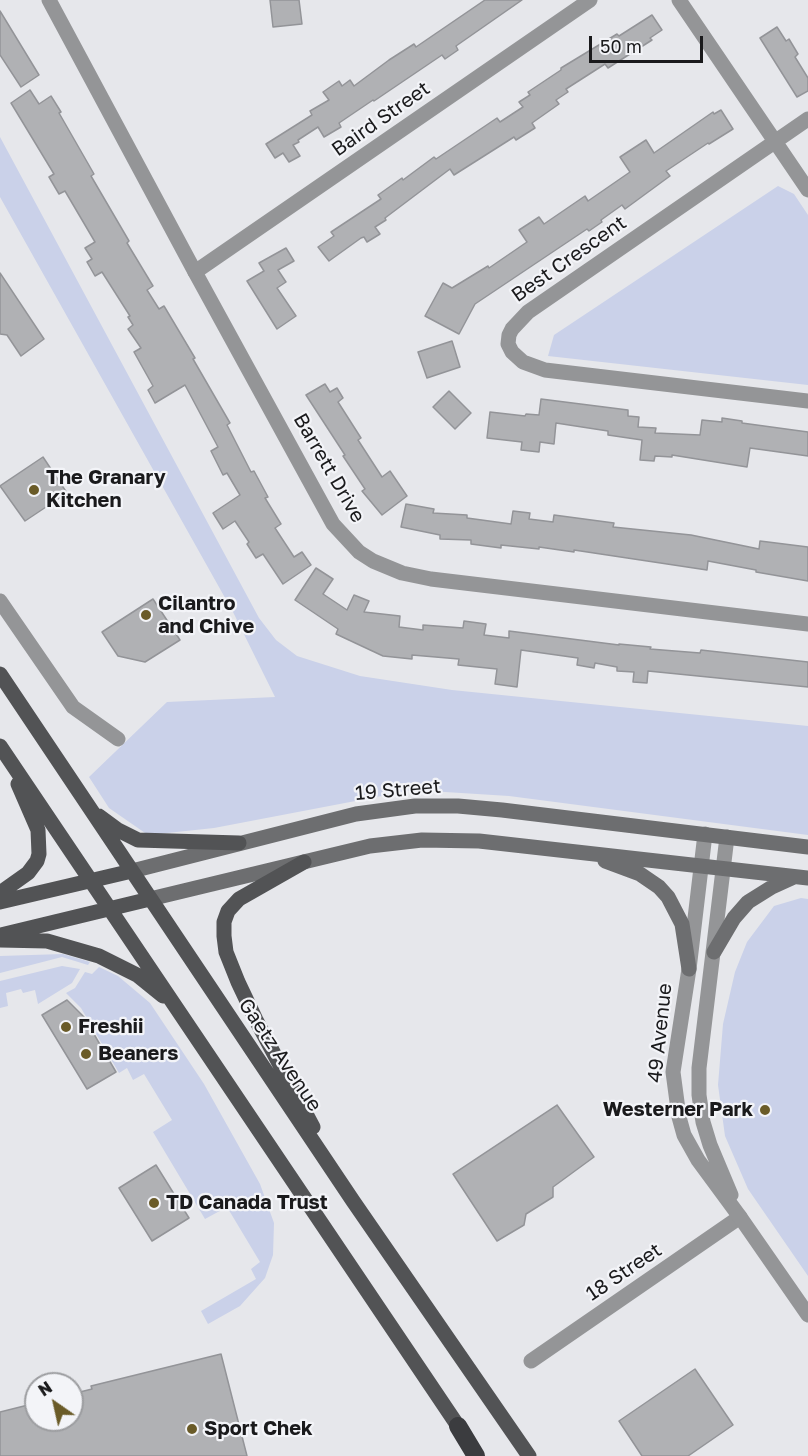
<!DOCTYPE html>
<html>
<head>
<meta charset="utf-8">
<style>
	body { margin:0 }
	#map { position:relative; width:808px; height:1456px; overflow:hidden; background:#e6e7eb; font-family:"Golos Text",sans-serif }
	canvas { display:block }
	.north { position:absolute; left:24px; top:1372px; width:60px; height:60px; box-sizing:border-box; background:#f3f4f8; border:2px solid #9c9da0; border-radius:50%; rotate:326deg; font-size:16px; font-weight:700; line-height:24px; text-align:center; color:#1a1a1c }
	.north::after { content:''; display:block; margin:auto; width:21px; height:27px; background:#6a5b28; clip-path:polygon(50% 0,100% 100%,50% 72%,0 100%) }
	.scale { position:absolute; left:589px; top:36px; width:114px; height:27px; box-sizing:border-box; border:3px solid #1a1a1c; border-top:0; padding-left:8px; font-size:18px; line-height:21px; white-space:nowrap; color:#1a1a1c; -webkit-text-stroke:4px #f3f4f8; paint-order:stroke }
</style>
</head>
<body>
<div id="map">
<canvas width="808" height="1456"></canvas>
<div class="north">N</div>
<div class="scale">50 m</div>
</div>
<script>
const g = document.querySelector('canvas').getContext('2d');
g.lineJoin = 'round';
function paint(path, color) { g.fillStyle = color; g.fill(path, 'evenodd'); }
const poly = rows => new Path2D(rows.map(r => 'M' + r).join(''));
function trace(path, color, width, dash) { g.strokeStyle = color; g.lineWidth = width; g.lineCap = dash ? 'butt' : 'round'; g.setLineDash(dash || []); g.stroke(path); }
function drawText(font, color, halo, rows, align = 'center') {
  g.font = font + ' "Golos Text",sans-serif'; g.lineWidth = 4.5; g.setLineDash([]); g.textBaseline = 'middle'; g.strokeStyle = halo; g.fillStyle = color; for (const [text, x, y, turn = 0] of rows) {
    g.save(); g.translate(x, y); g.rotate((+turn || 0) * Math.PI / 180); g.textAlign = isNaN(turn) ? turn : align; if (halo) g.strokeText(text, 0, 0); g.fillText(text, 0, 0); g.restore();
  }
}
const green = poly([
	[0,137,259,618,276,640,297,656,360,676,452,690,808,726,808,835,509,796,413,790,214,828,148,835,109,808,89,777,167,702,275,697,233,612,0,197],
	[778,186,794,194,808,215,808,385,548,356,554,335],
	[801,898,808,899,808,1276,748,1189,725,1136,718,1085,723,1024,735,972,747,942,774,906],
	[63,954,90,962,88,965,62,957,0,973,0,956],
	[62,966,80,969,72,983,38,1004,35,990,23,993,21,989,6,993,8,1006,0,1008,0,981],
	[99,967,118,976,150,1003,204,1084,260,1184,274,1223,273,1255,265,1278,240,1306,208,1324,201,1311,256,1279,251,1269,260,1262,227,1207,205,1219,153,1132,172,1120,144,1074,133,1080,127,1068,119,1073,81,1008,66,993,75,988,85,972,92,974]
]);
const building = poly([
	[270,0,299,0,302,24,273,27,270,0],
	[485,0,522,0,456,46,458,50,445,59,442,55,374,101,373,100,339,123,341,127,324,137,318,127,298,140,299,142,293,145,300,156,289,162,283,153,275,158,266,144,312,115,310,111,329,100,323,92,339,81,342,86,350,80,354,86,389,60,414,44,416,47,485,0],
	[0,11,39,75,21,87,0,55,0,11],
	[652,15,662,30,650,38,652,40,608,68,605,64,566,89,568,92,556,100,559,104,532,123,535,128,516,140,514,137,454,175,450,169,385,218,386,220,375,227,380,234,367,242,364,237,361,238,329,261,318,247,334,236,331,232,381,199,378,195,402,178,403,180,434,157,436,159,497,118,500,122,523,107,519,102,530,95,528,92,561,70,561,68,617,34,619,36,652,15],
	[777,27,786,41,789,39,798,54,795,57,808,78,808,91,797,97,760,38,777,27],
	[30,90,39,104,51,96,61,112,59,113,94,174,91,176,129,241,127,243,153,286,147,290,159,309,164,306,195,358,193,359,230,423,227,425,251,472,254,471,268,497,265,498,281,524,275,528,294,557,302,552,311,565,283,584,263,554,256,558,247,544,249,542,235,521,223,529,213,513,240,495,227,473,223,475,211,451,218,447,185,385,155,403,148,390,153,386,134,352,141,348,128,329,133,325,128,317,130,316,102,272,95,276,87,262,92,259,85,248,95,242,65,191,59,194,49,177,54,174,11,103,30,90],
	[721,110,733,129,709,144,708,143,666,171,670,176,625,209,622,205,601,220,602,222,589,231,587,229,475,304,459,334,425,316,443,283,452,288,488,266,489,268,527,242,519,230,539,217,544,224,585,196,588,201,630,172,620,157,646,140,654,153,713,112,714,114,721,110],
	[286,248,294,261,278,270,286,282,277,288,296,316,277,329,247,281,264,271,259,263,286,248],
	[0,273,44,339,21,356,7,335,0,334,0,273],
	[452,341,460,367,427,378,418,352,452,341],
	[325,384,330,392,337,388,343,398,338,402,361,438,358,440,382,477,390,471,407,496,382,515,362,491,365,489,343,456,345,455,306,395,325,384],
	[449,391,471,413,455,429,433,407,449,391],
	[541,399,628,410,628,416,639,417,638,427,656,428,655,433,700,435,702,420,722,422,722,418,742,421,742,423,808,432,808,456,750,448,747,467,672,455,672,457,655,456,654,461,640,460,642,440,608,435,608,431,556,423,554,444,540,442,539,452,521,450,522,442,487,438,490,412,525,416,526,414,539,415,541,399],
	[43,457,67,493,25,521,0,486,43,457],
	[406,504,434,509,433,513,467,515,467,518,511,524,513,511,530,513,529,519,553,522,554,515,614,523,613,527,691,535,759,549,760,541,808,547,808,581,756,572,756,570,708,561,707,570,574,550,574,552,539,547,539,549,501,545,501,548,471,544,471,540,440,539,440,535,401,527,406,504],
	[316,568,333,579,323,594,347,610,354,595,369,601,364,612,400,616,399,627,423,630,423,625,463,628,464,621,486,624,484,635,509,638,509,631,619,645,619,644,651,647,650,649,700,653,701,650,808,662,808,687,648,671,647,683,633,682,634,672,617,671,617,667,595,663,594,668,577,665,578,658,521,650,517,687,495,684,497,669,458,665,459,659,412,655,412,659,383,656,336,634,338,629,295,600,316,568],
	[153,599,180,640,145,662,118,656,102,632,153,599],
	[67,1000,84,1017,116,1072,87,1089,42,1015,67,1000],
	[557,1105,594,1157,553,1187,553,1197,526,1214,524,1225,497,1241,453,1174,557,1105],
	[156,1165,189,1218,152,1241,119,1188,156,1165],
	[221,1354,247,1456,0,1456,0,1412,36,1403,36,1420,72,1420,72,1394,92,1389,91,1386,221,1354],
	[695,1369,733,1425,688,1456,642,1456,619,1421,695,1369]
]);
const minor = poly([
	[679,0,808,190],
	[808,119,528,312,512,329,509,335,508,344,512,352,523,362,545,370,808,401],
	[195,272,333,524,359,552,373,561,402,573,431,579,808,624],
	[0,601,73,707,118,739],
	[531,1361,740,1217]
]);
const tertiary = poly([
	[49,0,195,272,590,0],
	[705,834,689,969,673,1072,679,1117,684,1135,698,1160,740,1217,808,1315],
	[727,837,699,1068,699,1095,703,1122,710,1145,731,1195]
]);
const secondary = poly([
	[605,861,640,874,659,887,668,897,682,924,689,969],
	[132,871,356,814,415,806,458,806,502,810,808,847],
	[150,899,370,846,422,840,479,841,808,878],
	[714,952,734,918,748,902,772,887,794,877]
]);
const primary = poly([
	[0,674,353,1201,529,1456],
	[0,746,458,1426],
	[99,816,118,830,138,840,239,843],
	[304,862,239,899,228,911,224,922,224,936,226,952,238,982,256,1020,313,1127],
	[0,893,28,873,37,861,39,854,38,830,18,784],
	[0,902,132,871],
	[1,935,150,899],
	[0,940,47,941,99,956,137,975,163,996]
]);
const motorway = poly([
	[458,1426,476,1456]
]);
const markers = [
	[34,490,6,"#6a5b28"],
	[146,615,6,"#6a5b28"],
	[66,1027,6,"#6a5b28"],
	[86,1054,6,"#6a5b28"],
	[765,1110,6,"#6a5b28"],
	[154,1203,6,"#6a5b28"],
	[192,1429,6,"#6a5b28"]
];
const streetNames = [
	["Baird Street",381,119,-35],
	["Best Crescent",569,259,-35],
	["Barrett Drive",329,468,60],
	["19 Street",398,790,-5],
	["49 Avenue",660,1033,-84],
	["Gaetz Avenue",280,1055,56],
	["18 Street",624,1272,-34]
];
const poiNames = [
	["The Granary",46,478],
	["Kitchen",46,501],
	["Cilantro",158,604],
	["and Chive",158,627],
	["Freshii",78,1027],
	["Beaners",98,1054],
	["Westerner Park",753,1110,"right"],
	["TD Canada Trust",166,1203],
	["Sport Chek",204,1429]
];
paint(green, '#cad1e9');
paint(building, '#b0b1b4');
trace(building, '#939498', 1.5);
trace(minor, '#949597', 15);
trace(tertiary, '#949597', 15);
trace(secondary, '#6d6e70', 15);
trace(primary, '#525355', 15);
trace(motorway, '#3b3c3f', 18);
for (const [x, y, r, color] of markers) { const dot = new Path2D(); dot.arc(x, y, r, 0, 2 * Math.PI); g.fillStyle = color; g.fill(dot); trace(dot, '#f3f4f8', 2); }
drawText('20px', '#1a1a1c', '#f3f4f8', streetNames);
drawText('bold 20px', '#1a1a1c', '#f3f4f8', poiNames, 'left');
</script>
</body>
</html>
